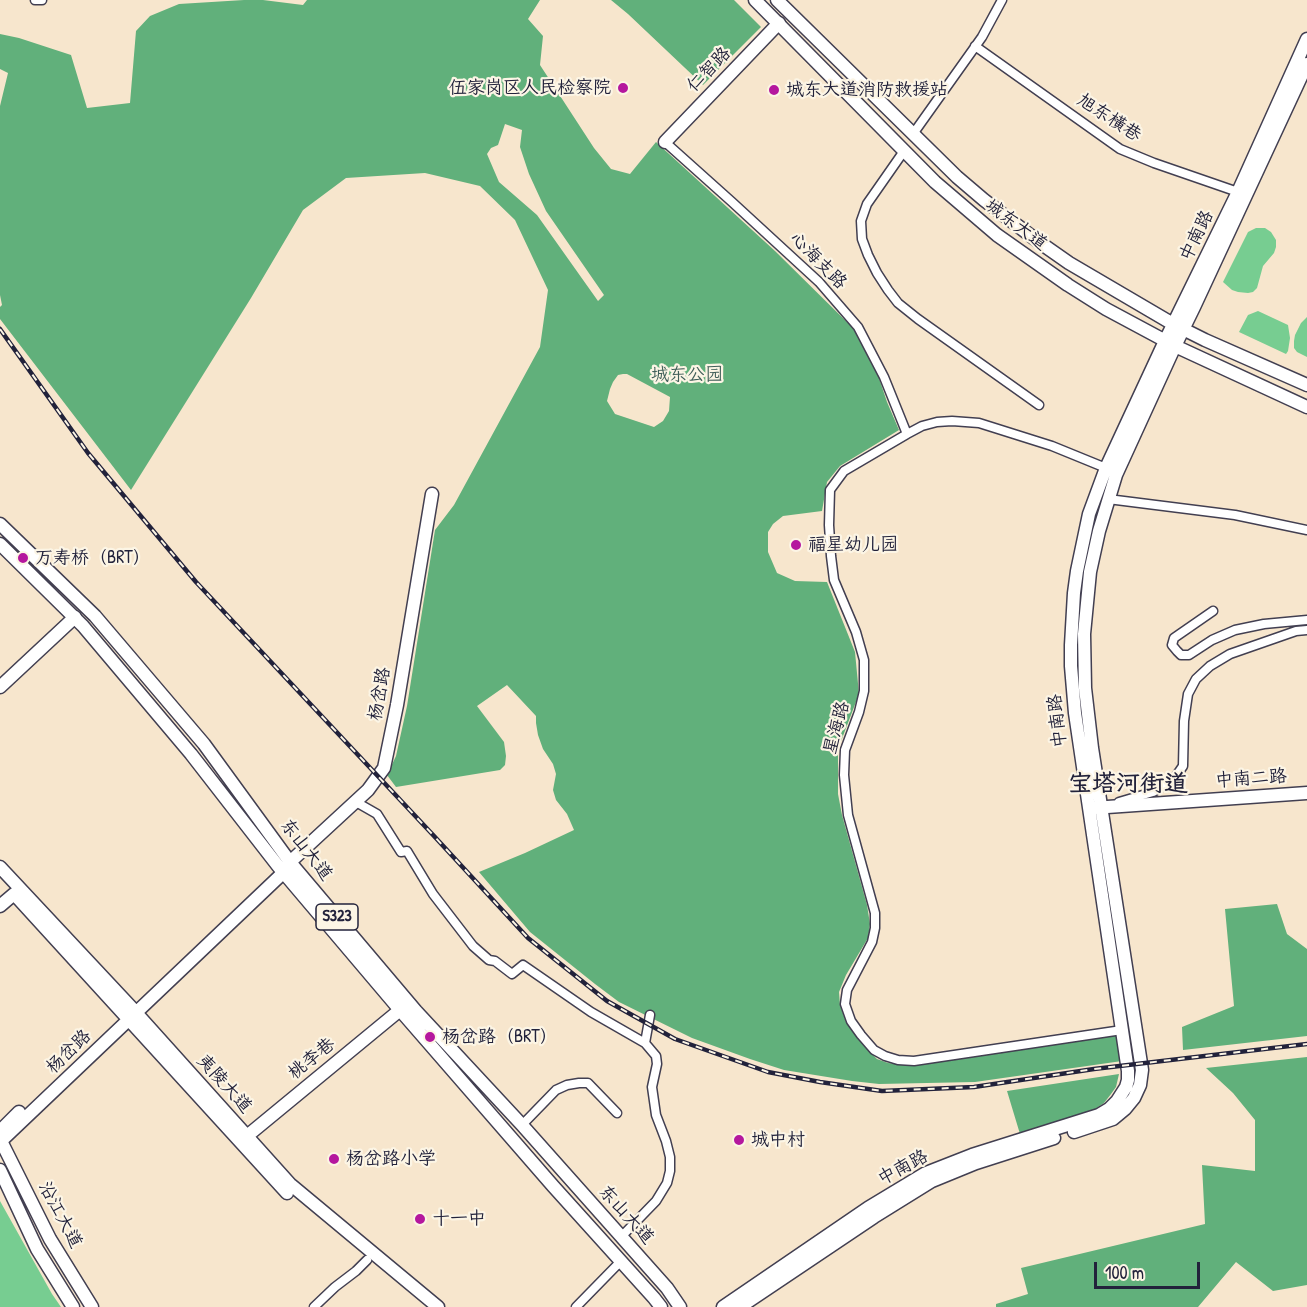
<!DOCTYPE html>
<html>
<head>
<meta charset="utf-8">
<style>
	body { margin:0 }
	#map { position:relative; width:1307px; height:1307px; overflow:hidden; background:#f7e6cd; font-family:"Patrick Hand",sans-serif }
	canvas { display:block }
	.scale { position:absolute; left:1094px; top:1262px; width:106px; height:27px; box-sizing:border-box; border:3px solid #22223b; border-top:0; padding-left:8px; font-size:18px; line-height:21px; white-space:nowrap; color:#22223b; -webkit-text-stroke:4px #fcf5e5; paint-order:stroke }
</style>
</head>
<body>
<div id="map">
<canvas width="1307" height="1307"></canvas>
<div class="scale">100 m</div>
</div>
<script>
const g = document.querySelector('canvas').getContext('2d');
g.lineJoin = 'round';
function paint(path, color) { g.fillStyle = color; g.fill(path, 'evenodd'); }
const poly = rows => new Path2D(rows.map(r => 'M' + r).join(''));
function trace(path, color, width, dash) { g.strokeStyle = color; g.lineWidth = width; g.lineCap = dash ? 'butt' : 'round'; g.setLineDash(dash || []); g.stroke(path); }
function drawText(font, color, halo, rows, align = 'center') {
  g.font = font + ' "Patrick Hand","LXGW WenKai TC",sans-serif'; g.lineWidth = 4.5; g.setLineDash([]); g.textBaseline = 'middle'; g.strokeStyle = halo; g.fillStyle = color; for (const [text, x, y, turn = 0] of rows) {
    g.save(); g.translate(x, y); g.rotate((+turn || 0) * Math.PI / 180); g.textAlign = isNaN(turn) ? turn : align; if (halo) g.strokeText(text, 0, 0); g.fillText(text, 0, 0); g.restore();
  }
}
const green = poly([
	[1256,228,1265,228,1271,232,1276,240,1276,247,1274,253,1263,266,1257,288,1253,292,1248,293,1238,292,1232,290,1223,282,1248,232],
	[1258,311,1288,325,1290,338,1288,351,1286,354,1239,332,1248,315],
	[1307,317,1307,357,1297,352,1294,348,1294,341,1295,335,1301,323],
	[0,1201,52,1294,61,1307,0,1307]
]);
const forest = poly([
	[244,0,263,0,303,5,307,0,540,0,528,19,543,36,540,65,594,148,611,169,630,174,656,142,775,251,853,328,879,378,887,402,899,430,840,466,827,482,822,511,783,516,773,524,768,532,768,552,777,573,795,581,827,582,855,652,859,694,838,749,838,794,842,815,867,905,870,924,868,938,846,975,839,992,840,1005,846,1022,865,1047,877,1059,888,1063,905,1065,922,1064,1117,1032,1122,1061,975,1082,879,1084,852,1081,784,1070,750,1059,692,1038,619,1002,595,984,530,932,479,872,525,853,574,830,567,814,556,800,553,790,556,774,553,764,543,749,538,735,536,723,536,716,507,685,477,706,504,742,506,756,505,765,500,770,396,787,387,775,396,756,407,706,435,530,454,505,540,347,548,290,515,220,480,186,425,173,346,178,303,210,251,298,131,490,0,319,0,307,2,305,0,295,0,106,8,73,0,69,0,34,19,38,71,55,87,108,130,103,136,31,150,16,179,4],
	[505,124,522,130,520,147,529,174,546,211,604,295,598,301,537,215,499,182,487,154,491,148,498,145],
	[623,374,627,374,670,397,669,411,663,421,654,427,615,414,607,401,610,389,613,382,618,375],
	[611,0,734,0,761,27,703,85,628,14],
	[1277,904,1287,934,1307,949,1307,1036,1183,1050,1182,1027,1234,1006,1225,909],
	[1307,1057,1307,1285,1273,1291,1236,1262,1198,1307,996,1307,996,1304,1028,1294,1021,1268,1205,1224,1202,1165,1255,1171,1255,1120,1233,1093,1206,1068],
	[1119,1074,1116,1087,1111,1094,1104,1103,1095,1109,1020,1134,1007,1091]
]);
const street = poly([
	[35,0,42,0],
	[975,46,1120,149,1154,163,1238,192],
	[913,134,982,37,1002,0],
	[665,142,732,202,819,282,858,327,884,377,907,434],
	[904,151,867,204,861,221,862,239,868,255,877,273,888,290,898,303,918,319,1039,405],
	[1106,468,1052,446,979,423,952,421,937,422,922,426,907,434,844,471,830,490,829,525,831,556,834,580,856,632,864,660,864,691,859,712,845,750,844,775,848,815,875,913,875,928,872,942,847,990,845,1004,851,1021,861,1035,874,1050,885,1056,898,1060,914,1061,1122,1030],
	[1108,499,1235,515,1307,530],
	[1213,611,1174,638,1172,645,1177,651,1181,655,1189,655,1212,640,1235,630,1264,624,1307,620],
	[356,802,377,814,401,852,407,851,433,894,473,946,489,960,495,961,512,974,523,965,591,1012,645,1043,656,1056,657,1064,652,1087,656,1115,666,1141,670,1157,670,1171,667,1183,656,1201,621,1237],
	[1119,802,1153,792,1174,779,1183,766,1184,721,1188,694,1196,679,1210,666,1230,654,1296,631,1307,630],
	[645,1043,650,1015],
	[522,1125,556,1090,567,1085,579,1083,588,1083,617,1113],
	[314,1307,335,1287,356,1271,367,1260],
	[576,1307,621,1261]
]);
const secondary = poly([
	[665,142,779,23],
	[0,687,75,617],
	[1093,808,1307,793],
	[0,867,131,1007,290,1184,438,1307],
	[15,895,287,1193],
	[0,906,14,894],
	[0,1131,19,1112],
	[247,1136,400,1010],
	[0,1142,284,872,290,862,368,790,384,768,397,705,432,494]
]);
const primary = poly([
	[755,0,935,182,997,235,1068,285,1106,309,1175,346,1307,407],
	[777,0,957,177,984,200,1039,242,1069,263,1173,324,1205,340,1307,385],
	[0,524,95,616,204,744,290,862,416,1011,522,1125,667,1288,680,1307],
	[0,544,83,626,191,754,278,866,400,1010,553,1186,654,1298,661,1307],
	[1074,1132,1113,1119,1125,1109,1134,1098,1140,1085,1142,1070,1092,748,1085,688,1084,634,1090,572,1099,531,1116,475,1175,346,1194,307,1307,64],
	[0,1139,50,1239,92,1307],
	[0,1170,37,1249,73,1307],
	[723,1307,868,1208,926,1173,972,1155,1099,1115,1109,1109,1117,1101,1126,1087,1128,1080,1128,1071,1075,713,1071,666,1071,645,1074,593,1077,571,1089,514,1106,468,1165,341,1238,192,1307,39],
	[740,1307,874,1217,932,1181,976,1163,1054,1138]
]);
const rail = poly([
	[0,329,88,453,196,582,434,836,528,938,607,1001,675,1039,768,1072,820,1082,882,1091,974,1087,1094,1069,1307,1044]
]);
const markers = [
	[623,88,6,"#b5179e"],
	[774,90,6,"#b5179e"],
	[796,545,6,"#b5179e"],
	[23,558,6,"#b5179e"],
	[430,1037,6,"#b5179e"],
	[739,1140,6,"#b5179e"],
	[334,1159,6,"#b5179e"],
	[420,1219,6,"#b5179e"]
];
const shields = [
	[337,917,42]
];
const shieldNames = [
	["S323",337,917]
];
const streetNames = [
	["仁智路",709,70,-46],
	["旭东横巷",1109,118,33],
	["城东大道",1016,225,37],
	["中南路",1197,236,-64],
	["心海支路",818,261,45],
	["杨岔路",380,694,-80],
	["中南路",1058,721,-96],
	["星海路",837,728,-75],
	["中南二路",1251,779,-4],
	["东山大道",306,850,52],
	["杨岔路",69,1052,-44],
	["桃李巷",312,1059,-39],
	["夷陵大道",224,1084,48],
	["中南路",903,1168,-28],
	["沿江大道",60,1215,62],
	["东山大道",626,1215,48]
];
const poiNames = [
	["伍家岗区人民检察院",611,88,"right"],
	["城东大道消防救援站",786,90],
	["福星幼儿园",808,545],
	["万寿桥（BRT）",35,558],
	["杨岔路（BRT）",442,1037],
	["城中村",751,1140],
	["杨岔路小学",346,1159],
	["十一中",432,1219]
];
const parkNames = [
	["城东公园",687,375]
];
const districtNames = [
	["宝塔河街道",1128,785]
];
paint(green, '#77cd91');
paint(forest, '#61b07b');
trace(street, '#423f51', 11);
trace(secondary, '#423f51', 15);
trace(primary, '#423f51', 15);
trace(street, '#fff', 8);
trace(secondary, '#fff', 12);
trace(primary, '#fff', 12);
trace(rail, '#22223b', 4.5);
trace(rail, '#fcf5e5', 2, [7]);
for (const [x, y, r, color] of markers) { const dot = new Path2D(); dot.arc(x, y, r, 0, 2 * Math.PI); g.fillStyle = color; g.fill(dot); trace(dot, '#fcf5e5', 2); }
for (const [x, y, w] of shields) { const box = new Path2D(); box.roundRect(x - w / 2, y - 13, w, 26, 4.5); g.fillStyle = '#fcf5e5'; g.fill(box); trace(box, '#22223b', 1.5); }
drawText('bold 16px', '#22223b', null, shieldNames);
drawText('18px', '#22223b', '#fcf5e5', streetNames);
drawText('18px', '#22223b', '#fcf5e5', poiNames, 'left');
drawText('18px', '#405e59', '#fcf5e5', parkNames);
drawText('bold 24px', '#22223b', '#fcf5e5', districtNames);
</script>
</body>
</html>
